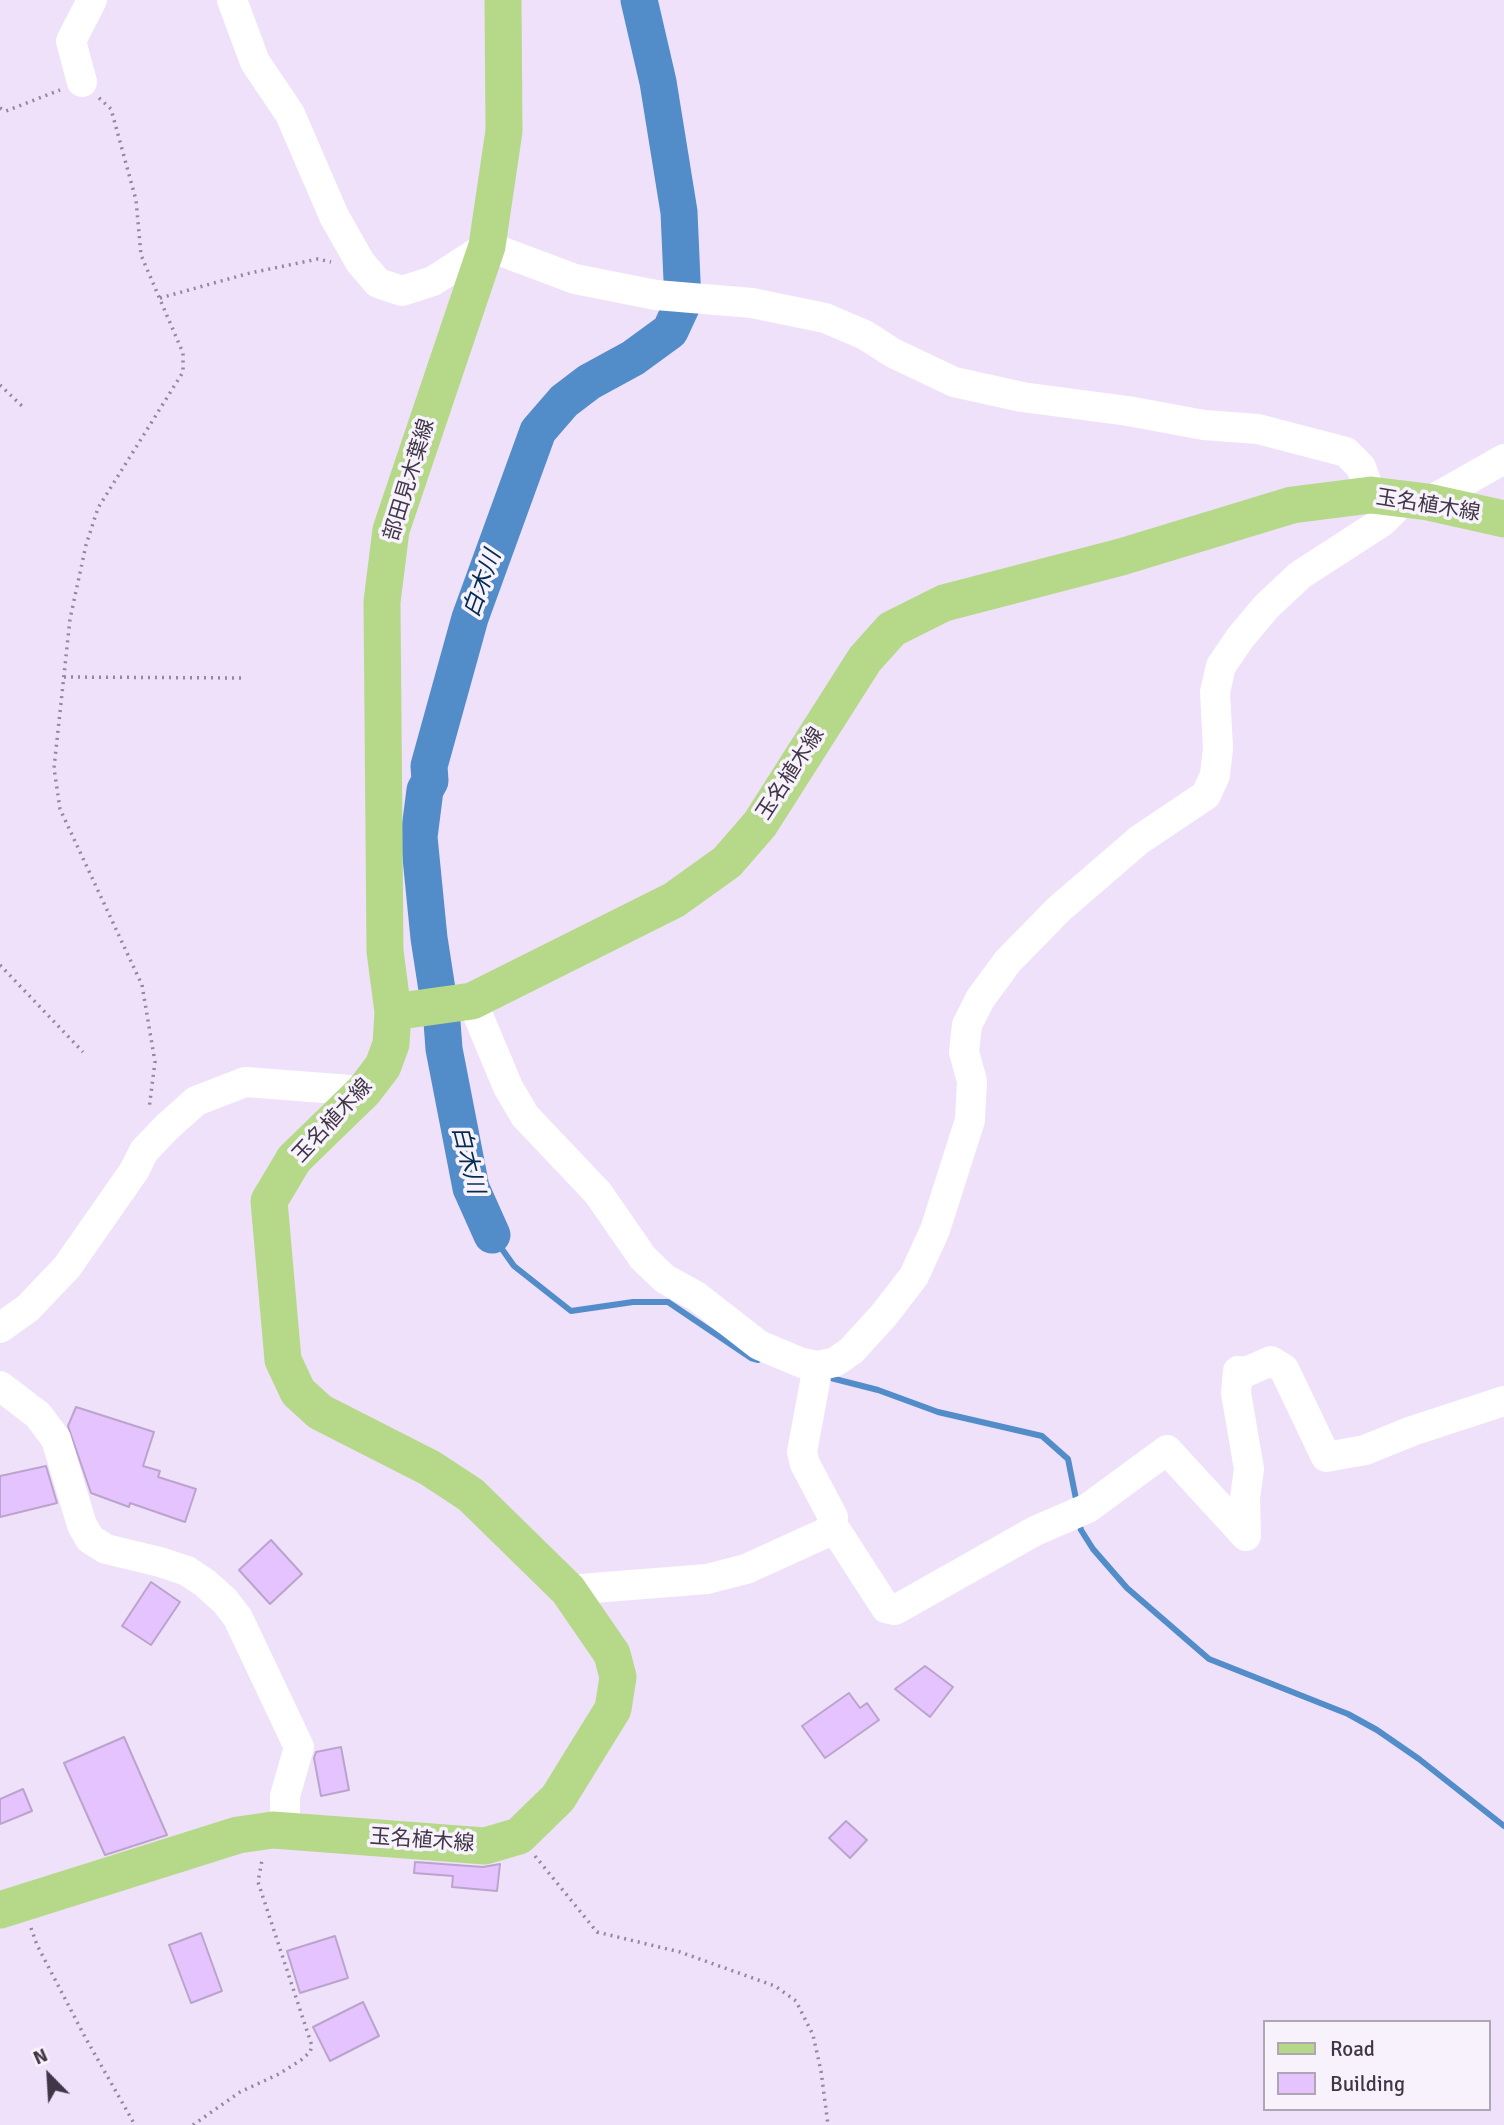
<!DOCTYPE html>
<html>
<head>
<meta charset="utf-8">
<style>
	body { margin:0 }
	#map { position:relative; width:1504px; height:2125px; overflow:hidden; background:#efe1fa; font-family:Signika,sans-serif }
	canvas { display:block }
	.legend { position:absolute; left:1263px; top:2020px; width:228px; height:91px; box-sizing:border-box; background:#f7f2fb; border:2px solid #aea7b3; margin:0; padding:9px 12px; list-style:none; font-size:21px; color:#403647 }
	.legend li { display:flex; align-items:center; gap:14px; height:35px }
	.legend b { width:35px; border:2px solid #aea7b3 }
	.north { position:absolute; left:14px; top:2041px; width:70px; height:70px; -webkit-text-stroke:5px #f7f2fb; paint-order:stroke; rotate:336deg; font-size:19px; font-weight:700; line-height:28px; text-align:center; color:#403647 }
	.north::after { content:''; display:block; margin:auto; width:24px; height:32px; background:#403647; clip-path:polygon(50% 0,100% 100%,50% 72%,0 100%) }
</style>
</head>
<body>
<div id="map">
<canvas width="1504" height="2125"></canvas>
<ul class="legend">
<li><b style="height:9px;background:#b6d989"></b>Road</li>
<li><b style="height:19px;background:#e5c3ff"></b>Building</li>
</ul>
<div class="north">N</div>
</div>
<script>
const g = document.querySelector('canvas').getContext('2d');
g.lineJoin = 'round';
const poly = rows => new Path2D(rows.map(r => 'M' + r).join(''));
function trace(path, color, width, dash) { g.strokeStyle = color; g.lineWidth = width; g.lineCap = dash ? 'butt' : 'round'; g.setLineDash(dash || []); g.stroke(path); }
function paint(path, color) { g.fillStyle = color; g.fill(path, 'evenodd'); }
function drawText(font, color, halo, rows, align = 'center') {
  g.font = font + ' Signika,"Noto Sans JP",sans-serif'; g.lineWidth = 7; g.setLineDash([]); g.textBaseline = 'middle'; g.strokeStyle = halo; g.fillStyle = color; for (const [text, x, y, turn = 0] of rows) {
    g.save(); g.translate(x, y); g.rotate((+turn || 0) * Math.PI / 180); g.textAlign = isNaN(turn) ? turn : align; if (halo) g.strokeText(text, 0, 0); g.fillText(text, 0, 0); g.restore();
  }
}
const stream = poly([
	[492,1235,514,1266,571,1311,633,1302,668,1302,751,1358,758,1360],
	[823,1376,878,1390,938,1412,1042,1436,1068,1459,1077,1504],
	[1079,1522,1081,1530,1093,1549,1127,1588,1209,1659,1348,1714,1377,1730,1419,1759,1504,1826]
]);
const river = poly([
	[492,1235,471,1188,444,1049,442,1022,429,938,419,837,425,790,430,781,429,766,470,618,538,431,564,401,589,382,633,358,670,331,683,303,679,212,658,82,639,0]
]);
const building = poly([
	[76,1407,154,1432,143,1466,160,1471,158,1477,196,1489,185,1522,130,1503,129,1507,91,1493,68,1426,76,1407],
	[46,1466,57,1503,0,1517,0,1476,46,1466],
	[271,1540,302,1574,270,1604,239,1570,271,1540],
	[151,1582,180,1602,151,1645,122,1626,151,1582],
	[925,1666,953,1687,930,1717,895,1689,925,1666],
	[849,1693,860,1708,867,1703,879,1720,825,1758,802,1726,849,1693],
	[124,1737,167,1835,105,1855,64,1763,124,1737],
	[341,1747,349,1790,321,1796,314,1758,316,1752,341,1747],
	[23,1789,32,1811,0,1824,0,1799,23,1789],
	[846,1821,867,1840,850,1858,829,1838,846,1821],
	[415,1862,483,1867,500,1864,497,1891,452,1887,453,1876,414,1873,415,1862],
	[201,1933,222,1991,191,2003,169,1945,201,1933],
	[335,1936,348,1978,300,1993,287,1951,335,1936],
	[363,2002,379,2036,330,2061,313,2027,363,2002]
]);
const path = poly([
	[99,98,111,109,136,200,141,255,183,353,183,372,98,508,86,545,70,619,54,768,60,809,142,985,155,1062,149,1109],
	[0,108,6,111,60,90],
	[160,298,250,273,318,259,331,262],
	[0,385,22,406],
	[64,677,242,678],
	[0,965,83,1052],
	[535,1856,597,1932,680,1952,775,1986,796,2001,813,2035,821,2071,828,2125],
	[31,1928,37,1945,85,2037,135,2125],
	[193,2125,240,2092,279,2074,301,2060,310,2052,312,2046,258,1882,262,1860]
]);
const minor = poly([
	[232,0,255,62,290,114,334,216,360,262,378,283,402,291,433,281,487,246,575,279,656,295,752,303,825,318,865,335,893,353,954,382,1022,397,1128,411,1204,425,1258,429,1346,452,1361,467,1371,495],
	[82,82,71,41,92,0],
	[1428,502,1504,459],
	[472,1001,508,1087,525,1116,598,1193,643,1258,665,1279,696,1296,759,1345,802,1363,818,1366,835,1362,851,1351,884,1315,914,1276,935,1230,970,1120,972,1081,964,1052,967,1025,980,999,1008,961,1059,909,1139,840,1206,795,1215,775,1218,748,1215,692,1221,666,1240,638,1266,607,1300,575,1382,522,1394,510,1398,498],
	[0,1328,28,1308,67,1267,134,1171,144,1151,167,1127,196,1101,245,1082,364,1091],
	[818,1366,802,1452,805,1464,833,1517,832,1530],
	[0,1386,38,1415,56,1439,82,1525,90,1539,106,1549,160,1562,187,1571,205,1583,225,1601,238,1618,299,1747,285,1796,285,1831],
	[568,1590,707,1579,746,1569,832,1530,837,1532,886,1608,895,1610,1035,1531,1088,1508,1167,1450,1246,1536,1245,1498,1249,1469,1236,1393,1238,1371,1246,1372,1271,1361,1284,1369,1326,1457,1365,1450,1412,1431,1504,1401]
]);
const major = poly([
	[393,1012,472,1001,674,900,727,862,760,824,865,659,892,629,944,603,1121,557,1292,505,1371,495,1428,502,1504,519],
	[0,1910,238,1835,273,1830,485,1846,519,1836,558,1798,613,1709,618,1677,612,1654,568,1590,471,1495,430,1468,320,1412,298,1392,283,1360,269,1201,294,1159,364,1091,383,1066,391,1044,393,1012,385,951,382,602,391,530,487,246,504,131,503,0]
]);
const streetNames = [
	["部田見木葉線",410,480,-73],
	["玉名植木線",1428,506,9],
	["玉名植木線",791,774,-57],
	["玉名植木線",333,1121,-47],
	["玉名植木線",422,1841,4]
];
const waterNames = [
	["白木川",483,584,-70],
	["白木川",467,1160,76]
];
trace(stream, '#528dca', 6);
trace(river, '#528dca', 37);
paint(building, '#e5c3ff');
trace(building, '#bba4cc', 2);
trace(path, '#93879b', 3.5, [2, 5]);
trace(minor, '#fff', 30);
trace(major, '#b6d989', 37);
drawText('21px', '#403647', '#f7f2fb', streetNames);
drawText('italic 23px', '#002b52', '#f7f2fb', waterNames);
</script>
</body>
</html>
